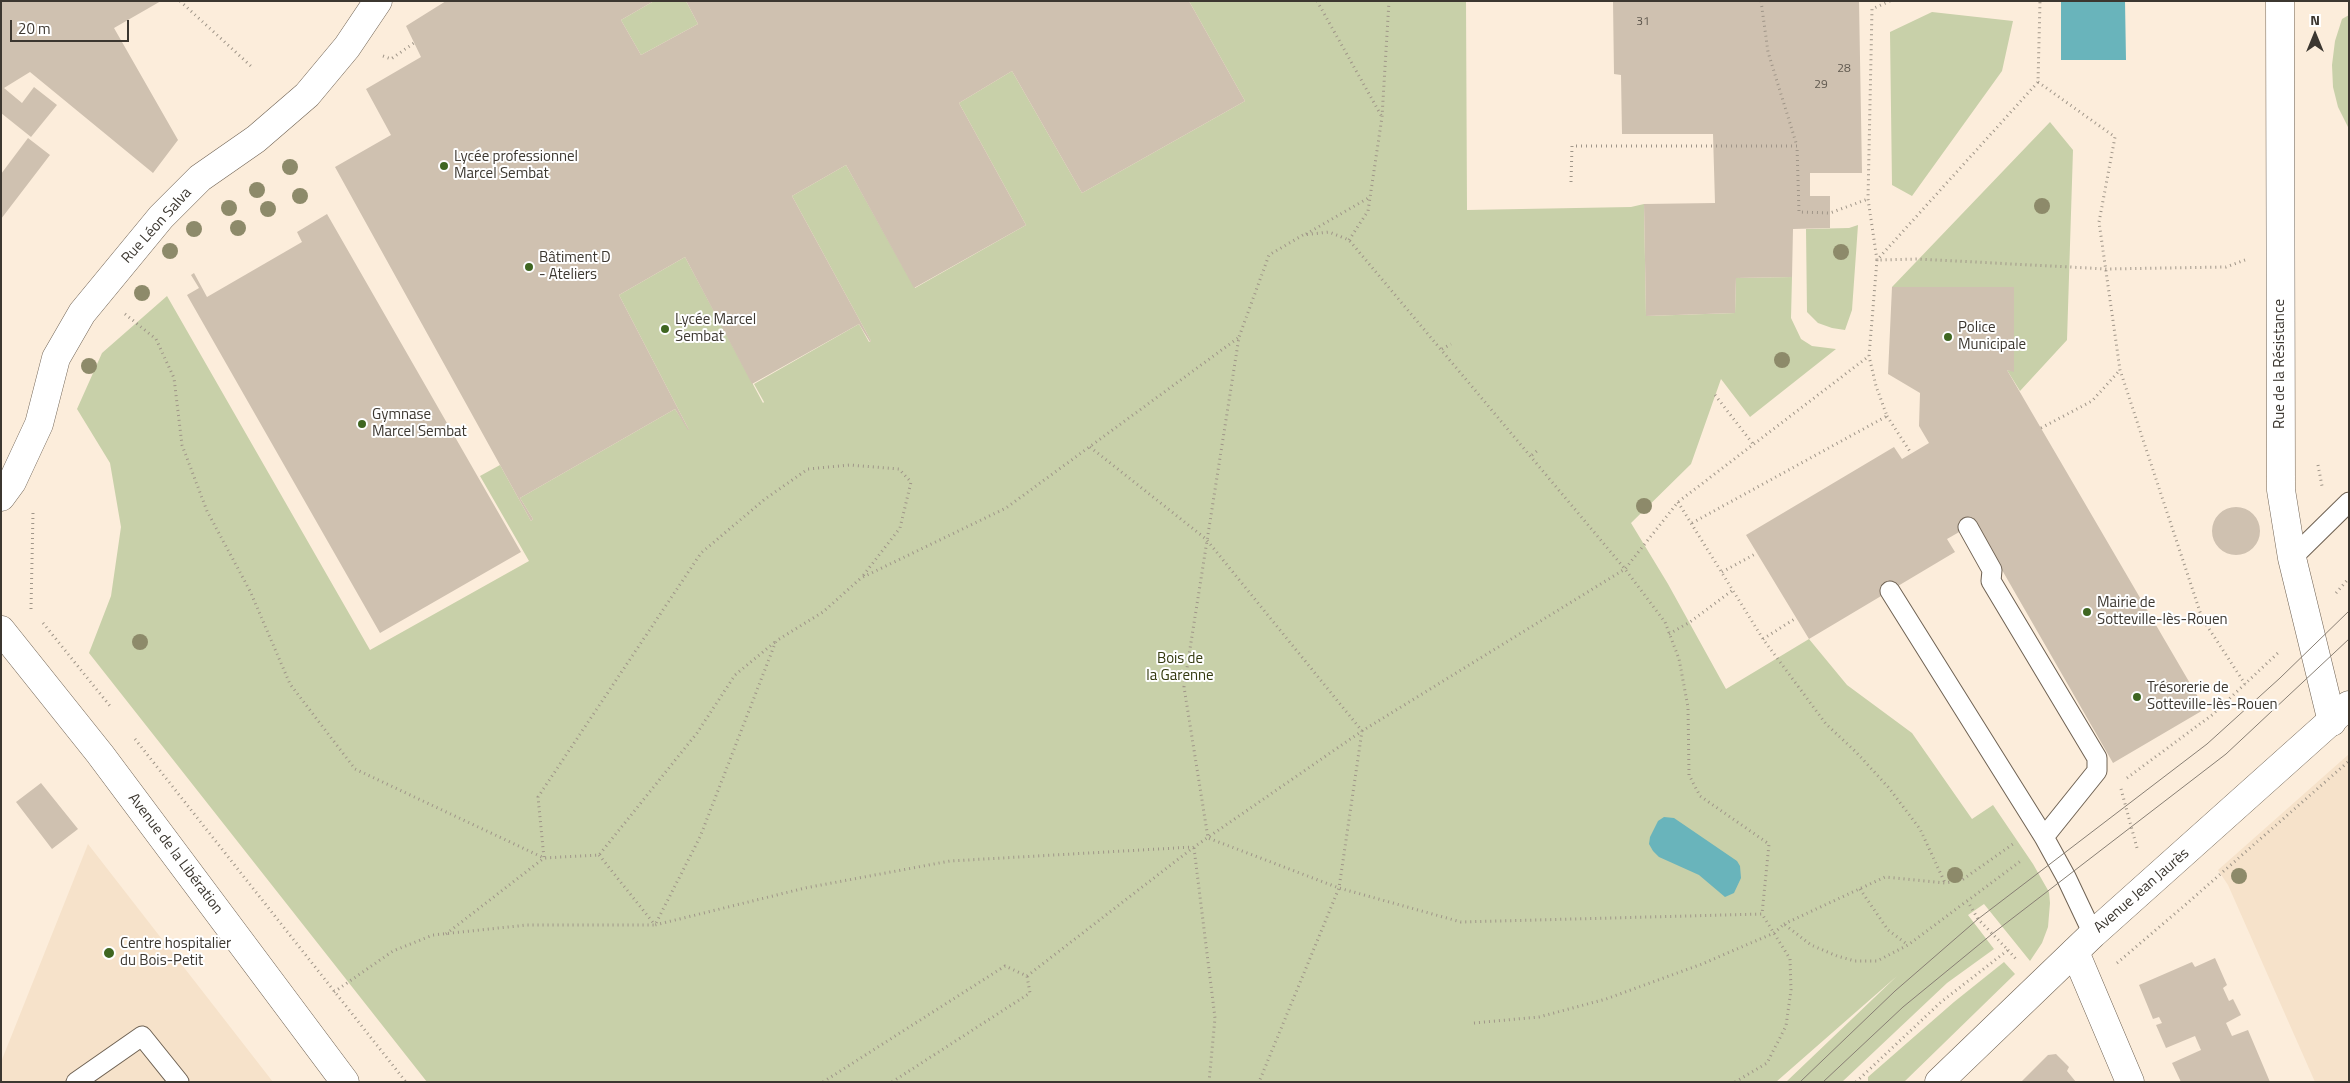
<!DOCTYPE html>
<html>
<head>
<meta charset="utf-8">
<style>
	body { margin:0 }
	#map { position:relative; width:2350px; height:1083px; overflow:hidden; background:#fceddb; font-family:"Titillium Web",sans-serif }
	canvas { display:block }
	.frame { position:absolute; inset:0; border:2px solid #3c3730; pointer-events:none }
	.north { position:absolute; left:2290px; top:10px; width:50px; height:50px; -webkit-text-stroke:4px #fff; paint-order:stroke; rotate:0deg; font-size:14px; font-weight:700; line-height:20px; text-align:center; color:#3c3730 }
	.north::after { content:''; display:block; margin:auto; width:18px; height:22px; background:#3c3730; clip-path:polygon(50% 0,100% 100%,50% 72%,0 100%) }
	.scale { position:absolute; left:10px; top:20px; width:119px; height:22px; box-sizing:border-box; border:2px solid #3c3730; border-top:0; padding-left:6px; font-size:15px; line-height:18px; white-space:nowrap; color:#3c3730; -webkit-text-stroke:4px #fff; paint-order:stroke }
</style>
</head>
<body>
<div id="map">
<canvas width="2350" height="1083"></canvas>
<div class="frame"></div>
<div class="north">N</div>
<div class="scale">20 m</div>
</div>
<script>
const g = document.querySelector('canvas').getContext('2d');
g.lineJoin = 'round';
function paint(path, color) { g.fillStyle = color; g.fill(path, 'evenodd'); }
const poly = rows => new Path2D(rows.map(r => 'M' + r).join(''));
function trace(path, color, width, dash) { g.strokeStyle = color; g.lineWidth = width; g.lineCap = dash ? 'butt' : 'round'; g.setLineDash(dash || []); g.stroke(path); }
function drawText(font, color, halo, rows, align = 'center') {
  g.font = font + ' "Titillium Web",sans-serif'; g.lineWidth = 4; g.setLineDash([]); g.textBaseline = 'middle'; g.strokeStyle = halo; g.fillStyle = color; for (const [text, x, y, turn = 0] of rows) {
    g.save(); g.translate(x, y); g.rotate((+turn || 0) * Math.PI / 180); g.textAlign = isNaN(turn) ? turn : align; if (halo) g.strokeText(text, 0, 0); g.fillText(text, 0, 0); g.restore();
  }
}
const built = poly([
	[2349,754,2349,1082,2315,1082,2228,885,2218,870],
	[88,844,273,1082,1,1082,1,1062]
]);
const green = poly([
	[654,1,686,1,698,24,641,55,621,20],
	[1189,1,1466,1,1467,210,1631,207,1644,204,1646,316,1735,313,1736,278,1792,277,1791,318,1801,339,1812,346,1836,349,1750,417,1721,379,1691,464,1631,523,1668,584,1726,689,1809,639,1847,685,1912,733,1972,819,1993,805,2033,864,2049,892,2050,903,2048,927,2042,943,2030,961,1984,904,1968,915,1994,949,1947,983,1842,1082,1786,1082,1897,976,1776,1082,427,1082,89,653,111,596,121,527,110,463,77,409,102,353,167,296,370,650,529,561,480,476,500,465,531,521,533,519,520,498,675,409,689,430,619,295,685,257,763,403,764,402,754,384,859,324,869,342,871,341,792,196,846,165,915,288,1026,225,959,103,1012,71,1082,193,1245,101],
	[1932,12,2013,21,2002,71,1912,196,1892,185,1890,32],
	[2349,15,2349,129,2338,107,2333,87,2332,65,2335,41,2342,19],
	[2050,122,2073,150,2067,340,2020,391,2007,370,2014,371,2014,287,1892,287],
	[1858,225,1852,310,1845,330,1832,328,1818,323,1807,312,1806,229,1849,228],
	[2004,962,2015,974,1904,1082,1868,1082,1868,1077,1954,1002]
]);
const water = poly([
	[2061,1,2125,1,2126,60,2061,60],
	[1664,817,1674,818,1737,861,1740,866,1741,878,1734,893,1725,897,1699,875,1659,857,1653,851,1649,844,1650,837,1658,821]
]);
const building = poly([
	[1,1,161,1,114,28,178,140,153,173,30,72,4,88,22,103,34,87,57,105,31,137,1,113],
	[446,1,654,1,621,20,641,55,698,24,686,1,1189,1,1245,101,1082,193,1012,71,959,103,1026,225,914,288,846,165,792,196,871,341,870,342,859,324,752,384,685,257,619,295,689,430,688,430,675,409,520,498,533,519,531,521,335,167,391,135,366,89,421,57,406,26],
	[1613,1,1859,1,1862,173,1810,173,1810,196,1830,196,1830,228,1793,229,1792,277,1736,278,1735,313,1646,316,1644,204,1715,203,1713,134,1622,134,1621,75,1614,74],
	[28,138,50,155,1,219,1,174],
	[327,214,521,552,380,633,187,295,199,288,191,275,194,273,207,297,302,242,297,232],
	[1892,287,2014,287,2014,372,2007,370,2205,709,2113,763,1975,523,1947,539,1955,552,1809,639,1746,535,1894,447,1902,459,1929,443,1919,426,1920,393,1888,374],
	'2212 531a24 24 0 1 1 48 0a24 24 0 1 1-48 0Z',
	[41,783,78,829,52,849,16,802],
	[2215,958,2227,985,2223,988,2229,1001,2233,999,2241,1015,2226,1023,2232,1036,2248,1030,2270,1082,2181,1082,2172,1063,2201,1050,2195,1036,2166,1048,2156,1025,2162,1023,2159,1017,2153,1019,2139,985,2192,962,2195,967],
	[2056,1054,2069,1067,2067,1071,2076,1082,2021,1082,2048,1055]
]);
const path = poly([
	[180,1,253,68],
	[1317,1,1382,117],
	[1761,1,1768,52,1797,146],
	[1890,1,1872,9,1868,199,1877,260,1918,259,2107,269,2226,267,2245,260],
	[383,56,391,59,414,43],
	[2038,82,2115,137,2099,222,2120,370,2202,618,2245,684],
	[1571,182,1572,146,1797,146,1799,212,1830,213,1868,199],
	[1306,234,1370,197],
	[1349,240,1368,211,1382,117,1389,1],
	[125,314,156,339,174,378,182,445,207,511,250,591,290,684,355,769,544,858,599,855,697,733,735,675,775,642],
	[1442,349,1451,344],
	[1715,395,1753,444],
	[1887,416,1911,453],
	[2041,428,2092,401,2120,370],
	[1090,447,1206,539,1362,731,1339,888,1259,1082],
	[1532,455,1537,451],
	[2318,465,2322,486],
	[1678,502,1763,639,1826,724,1856,752,1889,788,1920,829,1945,883],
	[1692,523,1887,416,1876,386,1869,356],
	[1722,572,1757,553],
	[2336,593,2349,578],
	[31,609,33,513],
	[43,623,110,706],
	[1669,634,1690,622,1733,590],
	[1763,639,1796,618],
	[135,739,406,1082],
	[2127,778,2212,715,2280,651],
	[2121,789,2137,848],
	[1194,848,1215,1018,1209,1082],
	[599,855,655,925,805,888,950,861,1193,847],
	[1860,889,1888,930,1908,945],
	[1784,924,1885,877,1945,883,1962,880,2013,844],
	[446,934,544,858,538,797,701,553,765,499,808,469,850,465,899,469,911,482,900,528,862,577],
	[2008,950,2016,959],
	[2117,963,2184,906,2349,761],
	[1027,976,1194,847,1362,731,1625,569,1678,502,1869,356,1877,260,2038,82,2040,1],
	[334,992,393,951,433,935,527,925,655,925,700,837,776,641,823,612,861,578,1006,508,1238,338],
	[1474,1023,1539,1017,1606,999,1702,964,1774,933,1784,924,1811,945,1837,956,1855,961,1877,961,1908,945,2022,860],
	[823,1082,1005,966,1027,976],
	[892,1082,1030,993,1027,976],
	[1735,1082,1767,1063,1786,1026,1791,990,1790,959,1762,914,1461,922,1339,888,1208,838,1184,687,1239,337,1269,255,1303,235,1329,232,1349,240,1625,569,1665,622,1679,659,1688,707,1689,775,1700,796,1769,844,1762,914],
	[1856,1082,1941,1002,2008,950,1978,919,1968,902]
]);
const lane = poly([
	[1968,527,1992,570,1991,581,2097,758,2097,771,2044,837],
	[2292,558,2349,502],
	[1890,591,2044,837,2066,877,2093,934],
	[76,1082,142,1036,179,1082]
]);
const street = poly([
	[2280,1,2281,490,2292,558,2332,722],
	[1,497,12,482,39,424,56,358,82,313,161,217,200,178,256,139,307,95,347,47,378,1],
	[2075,952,2130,1082]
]);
const secondary = poly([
	[1,630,100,754,345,1082],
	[1939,1082,2093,934,2349,705]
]);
const tram = poly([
	[1800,1082,1895,991,1978,919,2207,744,2280,678,2349,611],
	[1823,1082,1903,1007,1992,934,2226,754,2349,639]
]);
const trees = [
	[290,167],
	[257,190],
	[300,196],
	[2042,206],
	[229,208],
	[268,209],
	[238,228],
	[194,229],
	[170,251],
	[1841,252],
	[142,293],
	[1782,360],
	[89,366],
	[1644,506],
	[140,642],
	[1955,875],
	[2239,876]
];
const markers = [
	[444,166,5,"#3f6621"],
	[529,267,5,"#3f6621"],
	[665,329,5,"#3f6621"],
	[1948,337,5,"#3f6621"],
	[362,424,5,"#3f6621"],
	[2087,612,5,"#3f6621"],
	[2137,697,5,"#3f6621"],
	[109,953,6,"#3f6621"]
];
const numberNames = [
	["31",1643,22],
	["28",1844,69],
	["29",1821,85]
];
const poiNames = [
	["Lycée professionnel",454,157],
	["Marcel Sembat",454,174],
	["Bâtiment D",539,258],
	["- Ateliers",539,275],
	["Lycée Marcel",675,320],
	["Sembat",675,337],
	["Police",1958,328],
	["Municipale",1958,345],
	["Gymnase",372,415],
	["Marcel Sembat",372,432],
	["Mairie de",2097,603],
	["Sotteville-lès-Rouen",2097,620],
	["Trésorerie de",2147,688],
	["Sotteville-lès-Rouen",2147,705],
	["Centre hospitalier",120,944],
	["du Bois-Petit",120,961]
];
const streetNames = [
	["Rue Léon Salva",157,226,-48],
	["Rue de la Résistance",2280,364,-90],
	["Avenue de la Libération",175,854,53],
	["Avenue Jean Jaurès",2142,891,-41]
];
const parkNames = [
	["Bois de",1180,659],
	["la Garenne",1180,676]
];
paint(built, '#f6e2ca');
paint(green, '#c8d0a9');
paint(water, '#69b4bb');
paint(building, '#cfc1b0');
trace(lane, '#6f6253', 21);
trace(street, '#6f6253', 29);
trace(secondary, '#6f6253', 29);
trace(path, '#9f9588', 3, [1, 4]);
trace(lane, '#fff', 19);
trace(street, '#fff', 28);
trace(secondary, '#fff', 28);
trace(tram, '#887f74', 1);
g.fillStyle = '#8d8a6a';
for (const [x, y] of trees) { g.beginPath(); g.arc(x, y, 8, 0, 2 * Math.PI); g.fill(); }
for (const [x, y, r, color] of markers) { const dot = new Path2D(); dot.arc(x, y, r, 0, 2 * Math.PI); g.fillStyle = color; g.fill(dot); trace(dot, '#fff', 2); }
drawText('12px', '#615a50', null, numberNames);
drawText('15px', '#3c3730', '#fff', poiNames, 'left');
drawText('15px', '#3c3730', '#fff', streetNames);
drawText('15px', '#33390e', '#fff', parkNames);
</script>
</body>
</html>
